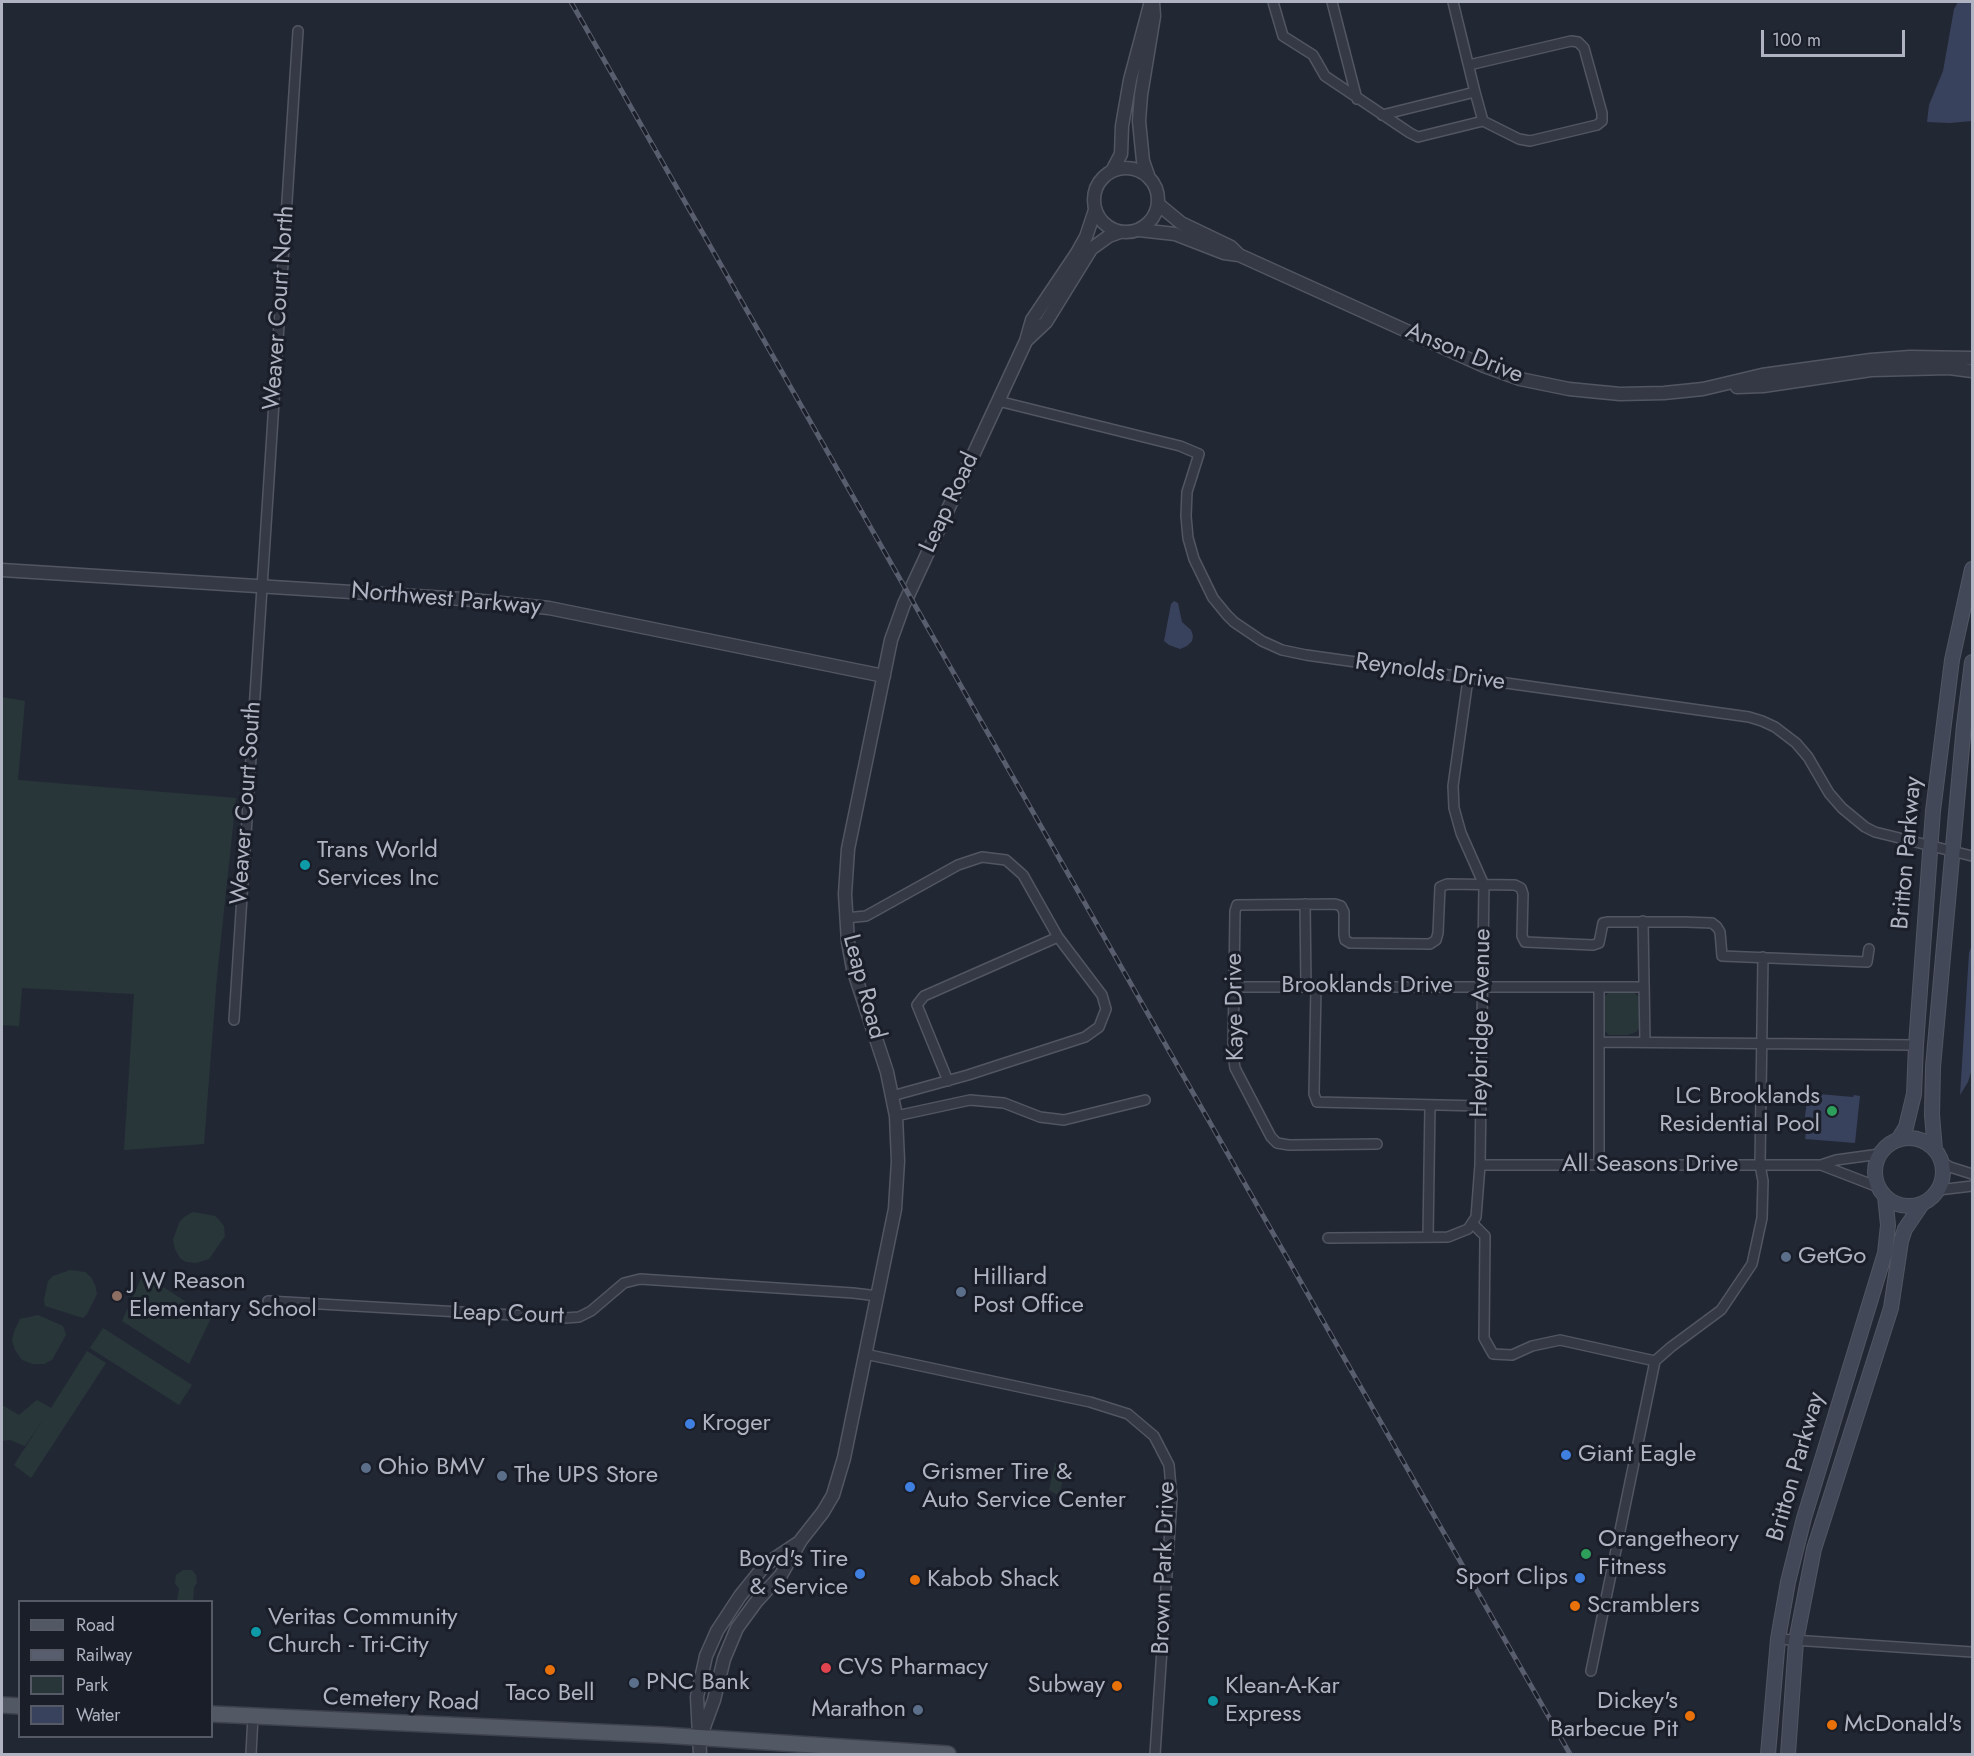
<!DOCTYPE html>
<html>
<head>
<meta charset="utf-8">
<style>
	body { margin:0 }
	#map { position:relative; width:1974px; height:1756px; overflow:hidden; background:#222734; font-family:Jost,sans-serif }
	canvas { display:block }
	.frame { position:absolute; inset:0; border:3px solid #afb3c2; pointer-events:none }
	.legend { position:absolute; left:18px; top:1600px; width:195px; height:138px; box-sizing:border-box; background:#1a1e29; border:2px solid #565a66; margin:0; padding:8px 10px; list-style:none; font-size:18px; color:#afb3c2 }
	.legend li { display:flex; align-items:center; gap:12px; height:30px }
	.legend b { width:30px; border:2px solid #565a66 }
	.scale { position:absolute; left:1761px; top:30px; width:144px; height:27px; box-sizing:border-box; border:3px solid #afb3c2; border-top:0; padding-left:8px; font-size:18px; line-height:21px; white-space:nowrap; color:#afb3c2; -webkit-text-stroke:4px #1a1e29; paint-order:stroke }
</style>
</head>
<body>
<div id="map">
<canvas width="1974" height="1756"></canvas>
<div class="frame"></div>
<ul class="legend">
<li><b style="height:8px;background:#535865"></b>Road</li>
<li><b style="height:8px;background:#595e6e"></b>Railway</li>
<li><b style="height:16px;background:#283639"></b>Park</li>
<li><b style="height:16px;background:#39425c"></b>Water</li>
</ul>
<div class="scale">100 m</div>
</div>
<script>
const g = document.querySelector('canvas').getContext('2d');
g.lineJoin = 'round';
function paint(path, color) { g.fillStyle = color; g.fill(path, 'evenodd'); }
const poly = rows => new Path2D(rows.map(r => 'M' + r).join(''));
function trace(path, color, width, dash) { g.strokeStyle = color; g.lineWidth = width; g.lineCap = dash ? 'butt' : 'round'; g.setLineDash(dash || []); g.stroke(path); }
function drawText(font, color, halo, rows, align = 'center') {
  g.font = font + ' Jost,sans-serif'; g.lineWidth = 6; g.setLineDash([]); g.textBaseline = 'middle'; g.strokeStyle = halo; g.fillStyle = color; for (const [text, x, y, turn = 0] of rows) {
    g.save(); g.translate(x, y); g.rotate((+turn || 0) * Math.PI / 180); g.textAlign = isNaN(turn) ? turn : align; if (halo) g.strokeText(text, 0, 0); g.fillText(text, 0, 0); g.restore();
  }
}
const green = poly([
	[2,697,25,701,18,780,236,798,217,976,204,1144,124,1150,134,994,22,988,19,1026,2,1025],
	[1619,990,1631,990,1639,997,1640,1028,1636,1032,1628,1035,1609,1035,1605,1031,1604,997,1609,992],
	[193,1212,215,1216,219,1220,224,1226,225,1236,209,1259,196,1263,186,1262,180,1258,175,1249,173,1240,179,1223,184,1217],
	[70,1270,85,1272,91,1277,95,1285,97,1294,87,1314,83,1318,45,1306,44,1300,48,1281,53,1276],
	[143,1274,211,1318,189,1364,122,1321],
	[38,1315,63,1326,66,1335,52,1360,44,1364,33,1364,22,1360,15,1350,12,1340,15,1329,20,1319],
	[103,1328,192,1385,179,1405,90,1348],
	[87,1351,106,1363,31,1478,14,1465,44,1418,25,1446,10,1440,2,1441,2,1405,19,1415,37,1400,51,1408],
	[1055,1463,1066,1466,1059,1496,1049,1490],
	[183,1570,192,1570,196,1575,197,1583,194,1587,193,1601,177,1601,179,1588,175,1584,176,1575]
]);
const water = poly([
	[1958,2,1972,2,1972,121,1950,123,1927,122,1929,105,1943,71,1954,9],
	[1174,601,1178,603,1182,622,1191,630,1193,636,1192,641,1187,646,1180,649,1169,645,1164,641,1171,604],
	[1972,944,1972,1069,1968,1082,1960,1095,1969,953],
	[1808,1093,1853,1097,1854,1095,1860,1096,1855,1143,1805,1139,1807,1125,1804,1124]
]);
const minor = poly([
	[1273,2,1283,36,1313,55,1325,76,1410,133,1418,137,1483,121],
	[1332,2,1357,99],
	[1453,2,1475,92,1483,121,1519,139,1530,141,1597,125,1602,121,1602,113,1584,48,1578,42,1571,41,1469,65],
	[1382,115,1475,92],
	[998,401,1180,446,1199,454,1187,492,1186,516,1188,538,1194,559,1213,598,1227,615,1234,622,1262,641,1282,650,1306,655,1749,717,1762,721,1775,727,1796,743,1808,757,1829,793,1842,808,1865,827,1875,832,1972,856],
	[1305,904,1306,986],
	[845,918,866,916,958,865,982,857,1006,860,1023,875,1058,937,1102,995,1106,1009,1099,1027,1085,1037,968,1075,892,1096],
	[1643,921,1645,1042],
	[1316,986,1314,1094,1317,1102,1480,1106],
	[1234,987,1644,987],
	[1599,987,1599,1165],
	[234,1020,298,31],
	[1599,1042,1916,1045],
	[948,1081,917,1005,924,996,1058,937],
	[896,1116,970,1100,1004,1103,1040,1117,1064,1120,1145,1100],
	[1377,1144,1289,1145,1277,1143,1271,1137,1235,1068,1233,1054,1235,911,1237,905,1335,904,1341,906,1344,912,1344,935,1345,940,1350,943,1430,944,1436,940,1438,933,1440,887,1447,884,1515,885,1521,888,1523,894,1522,936,1525,942,1593,945,1599,943,1603,923,1608,922,1686,922,1712,923,1717,927,1720,932,1722,956,1867,962,1869,949],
	[1942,1162,1950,1167,1972,1174],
	[1480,1165,1821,1165,1836,1160,1880,1154],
	[1821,1165,1878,1187],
	[1938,1190,1972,1186],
	[1472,1223,1485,1236,1484,1338,1493,1354,1512,1355,1532,1346,1560,1340,1655,1361],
	[1428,1237,1430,1105],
	[1328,1238,1448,1237,1468,1229,1476,1217,1480,1165,1484,885,1461,833,1454,808,1453,786,1468,679],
	[268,1301,565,1318,579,1317,591,1311,624,1283,640,1279,853,1293,878,1296],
	[865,1354,1090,1402,1128,1414,1154,1436,1169,1465,1172,1498,1155,1754],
	[1778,1639,1972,1652],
	[1591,1671,1655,1361,1671,1347,1721,1310,1752,1264,1762,1218,1763,1181,1760,1165,1763,957],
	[251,1754,253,1716]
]);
const tertiary = poly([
	'1094 200a32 32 0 1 1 64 0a32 32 0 1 1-64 0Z',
	[1112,171,1121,154,1122,126,1130,80,1150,5],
	[1149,178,1143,161,1139,121,1141,95,1154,16,1153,2],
	[1158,204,1181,223,1231,247,1238,254],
	[1139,230,1175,234,1224,253,1239,255,1484,366,1520,379,1569,389,1620,394,1664,393,1703,389,1762,375,1871,360,1910,357,1972,358],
	[1027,340,1046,322,1091,249,1109,236,1120,232],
	[1737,387,1763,386,1871,370,1949,368,1972,371],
	[2,570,463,599,549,608,884,676],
	[700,1738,714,1700,724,1659,737,1628,756,1602,781,1575,801,1540,823,1512,833,1495,844,1458,895,1209,898,1161,896,1116,887,1072,853,969,848,942,845,894,848,849,891,640,904,604,1026,341,1032,320,1077,253,1086,237,1095,210],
	[700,1754,697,1697,706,1656,717,1631,740,1596,765,1565,798,1543]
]);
const secondary = poly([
	'1875 1172a34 34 0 1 1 68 0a34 34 0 1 1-68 0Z',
	[1898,1140,1906,1127,1914,1094,1916,1045,1933,811,1952,660,1972,569],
	[1935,1150,1932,1115,1933,1067,1964,725,1972,662],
	[1768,1754,1778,1639,1788,1582,1804,1518,1885,1253,1888,1225,1885,1196],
	[1788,1754,1796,1641,1814,1549,1891,1308,1901,1241,1905,1229,1922,1204]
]);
const primary = poly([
	[2,1705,20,1706],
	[212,1714,662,1735,948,1754]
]);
const rail = poly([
	[571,2,1570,1754]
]);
const markers = [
	[305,865,6,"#0f9aa8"],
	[1832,1111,6,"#2e9e5b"],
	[1786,1257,6,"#5c6f8a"],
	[961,1292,6,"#5c6f8a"],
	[117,1296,6,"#8d6e63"],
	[690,1424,6,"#3f7fe0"],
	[1566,1455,6,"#3f7fe0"],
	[366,1468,6,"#5c6f8a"],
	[502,1476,6,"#5c6f8a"],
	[910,1487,6,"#3f7fe0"],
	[1586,1554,6,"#2e9e5b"],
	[860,1574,6,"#3f7fe0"],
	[1580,1578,6,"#3f7fe0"],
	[915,1580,6,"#e8710a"],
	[1575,1606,6,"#e8710a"],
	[256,1632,6,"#0f9aa8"],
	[826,1668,6,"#e0444e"],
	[550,1670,6,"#e8710a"],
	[634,1683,6,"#5c6f8a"],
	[1117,1686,6,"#e8710a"],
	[1213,1701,6,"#0f9aa8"],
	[918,1710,6,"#5c6f8a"],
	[1690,1716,6,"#e8710a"],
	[1832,1725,6,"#e8710a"]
];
const streetNames = [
	["Weaver Court North",280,308,-86],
	["Anson Drive",1464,354,22],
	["Leap Road",950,503,-65],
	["Northwest Parkway",446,600,5],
	["Reynolds Drive",1430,673,8],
	["Weaver Court South",247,803,-86],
	["Britton Parkway",1908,853,-85],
	["Brooklands Drive",1367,986],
	["Leap Road",863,987,75],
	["Kaye Drive",1236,1007,-91],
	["Heybridge Avenue",1482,1023,-89],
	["All Seasons Drive",1650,1165],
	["Leap Court",508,1315,2],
	["Britton Parkway",1797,1467,-74],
	["Brown Park Drive",1165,1568,-88],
	["Cemetery Road",401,1701,2]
];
const poiNames = [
	["Trans World",317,851],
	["Services Inc",317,879],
	["LC Brooklands",1820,1097,"right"],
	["Residential Pool",1820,1125,"right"],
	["GetGo",1798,1257],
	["Hilliard",973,1278],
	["Post Office",973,1306],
	["J W Reason",129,1282],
	["Elementary School",129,1310],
	["Kroger",702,1424],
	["Giant Eagle",1578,1455],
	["Ohio BMV",378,1468],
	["Grismer Tire &",922,1473],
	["Auto Service Center",922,1501],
	["The UPS Store",514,1476],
	["Orangetheory",1598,1540],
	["Fitness",1598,1568],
	["Boyd's Tire",848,1560,"right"],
	["& Service",848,1588,"right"],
	["Sport Clips",1568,1578,"right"],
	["Kabob Shack",927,1580],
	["Scramblers",1587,1606],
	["Veritas Community",268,1618],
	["Church - Tri-City",268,1646],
	["CVS Pharmacy",838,1668],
	["PNC Bank",646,1683],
	["Subway",1105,1686,"right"],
	["Klean-A-Kar",1225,1687],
	["Express",1225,1715],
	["Taco Bell",550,1694,"center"],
	["Dickey's",1678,1702,"right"],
	["Barbecue Pit",1678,1730,"right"],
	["Marathon",906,1710,"right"],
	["McDonald's",1844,1725]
];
paint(green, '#283639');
paint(water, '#39425c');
trace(minor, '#525663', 12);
trace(tertiary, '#525663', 15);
trace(secondary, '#525663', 16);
trace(primary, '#3e424f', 18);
trace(minor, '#353945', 9);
trace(tertiary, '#353945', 12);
trace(secondary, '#434858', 14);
trace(primary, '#535865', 15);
trace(rail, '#595e6e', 5);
trace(rail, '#1a1e29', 3, [9]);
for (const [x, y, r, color] of markers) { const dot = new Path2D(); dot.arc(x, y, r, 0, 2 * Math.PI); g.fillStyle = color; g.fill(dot); trace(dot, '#1a1e29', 2); }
drawText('24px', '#afb3c2', '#1a1e29', streetNames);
drawText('24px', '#afb3c2', '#1a1e29', poiNames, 'left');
</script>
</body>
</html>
